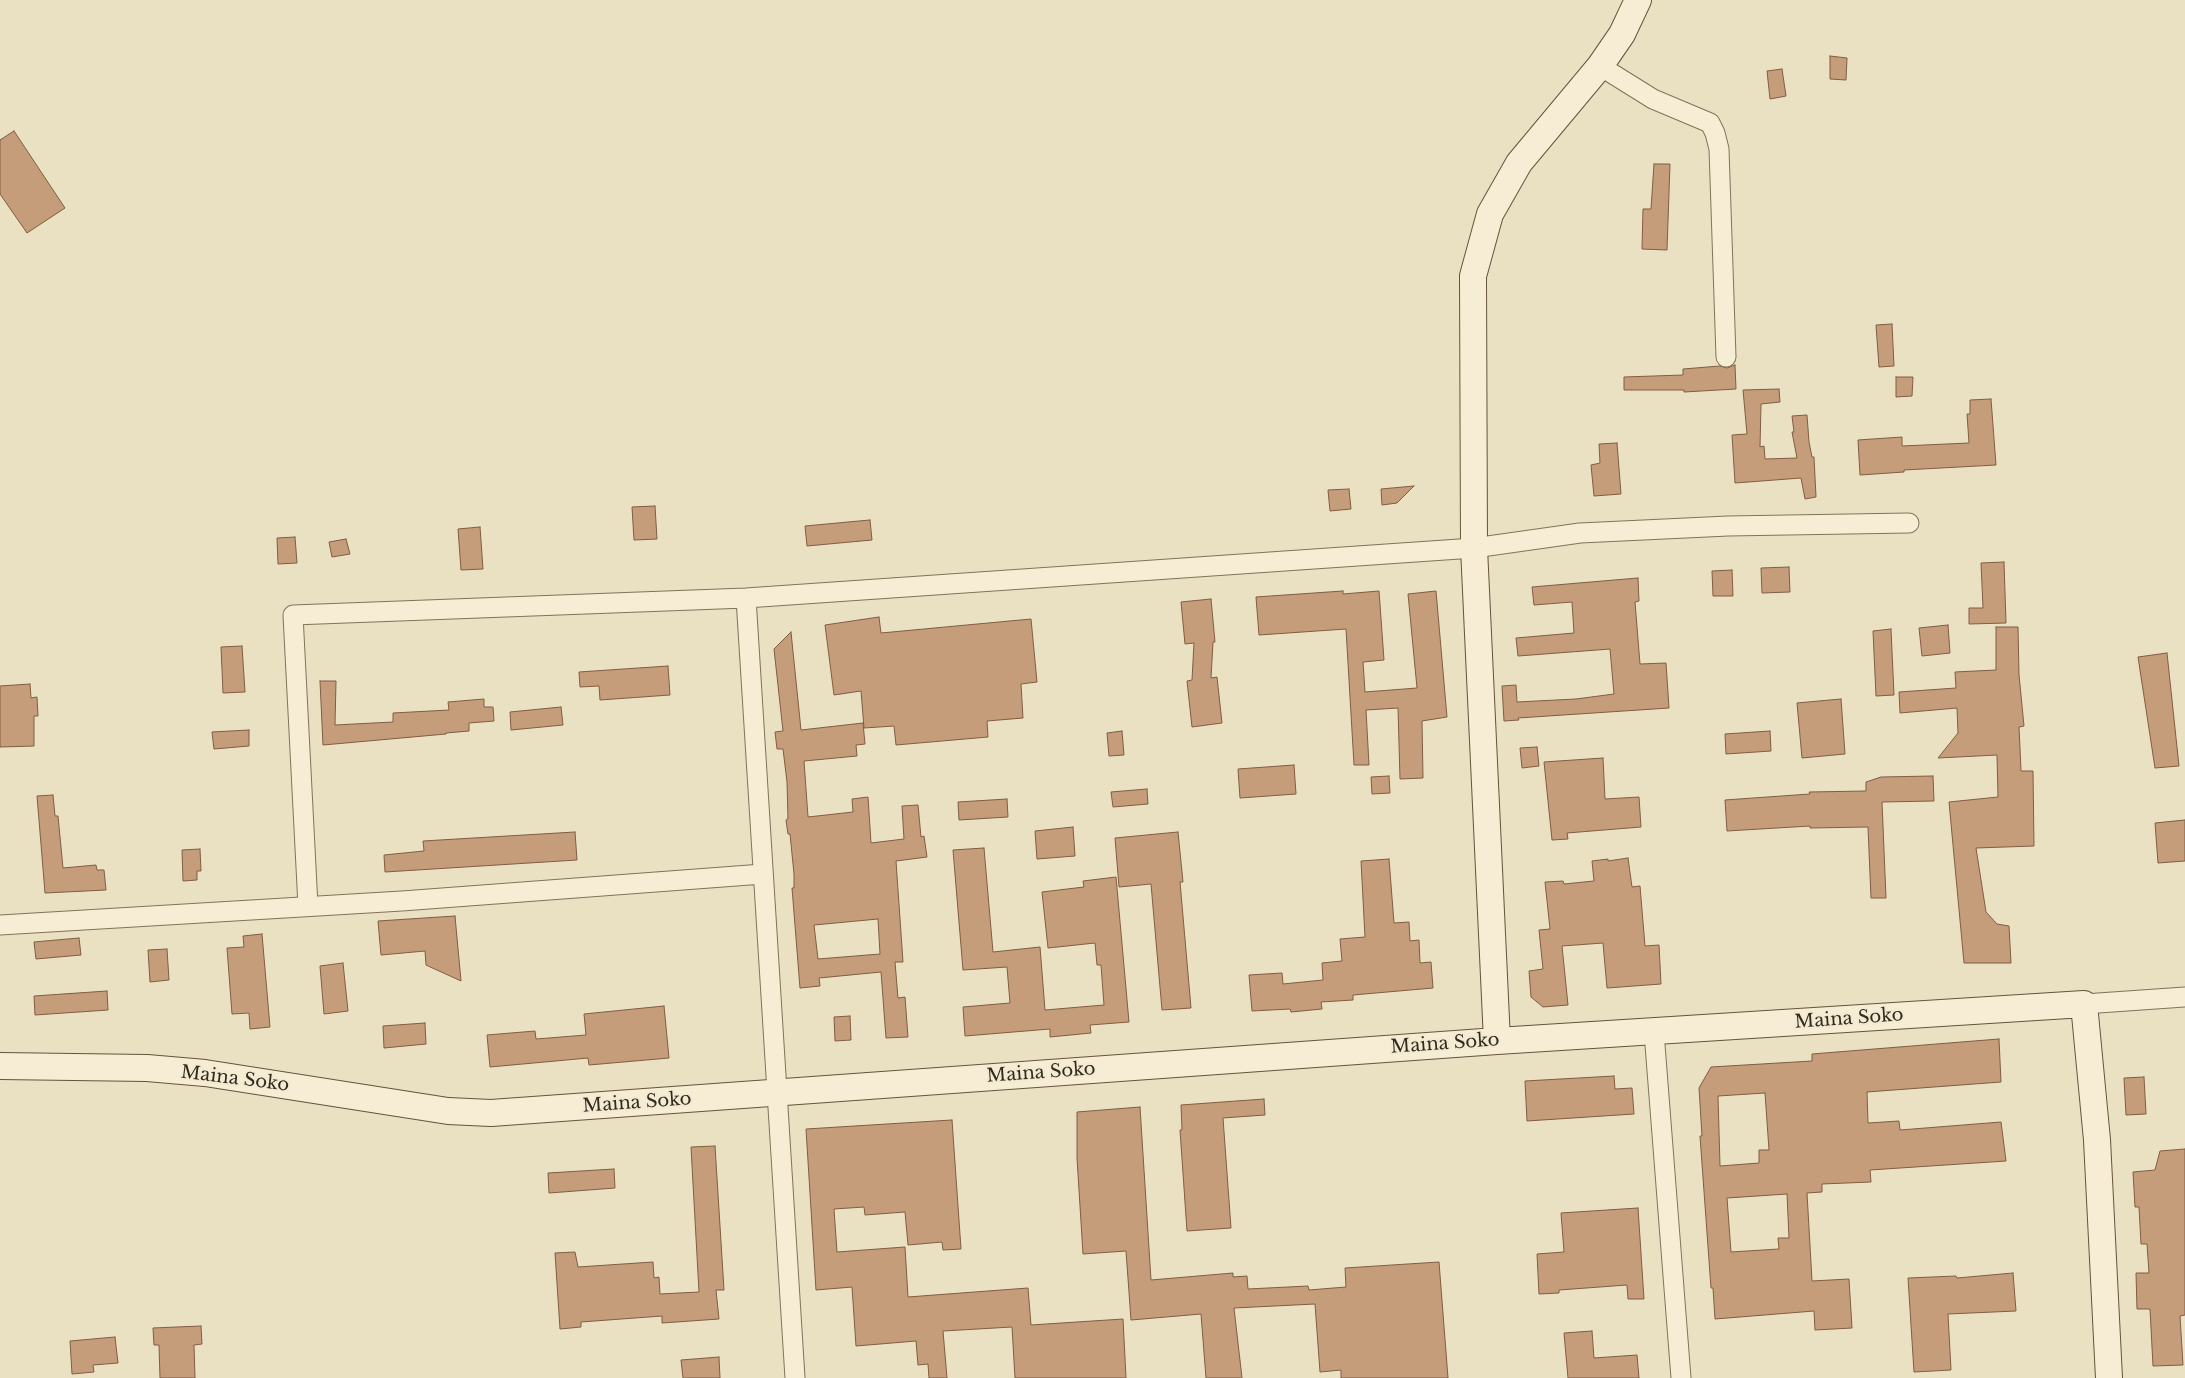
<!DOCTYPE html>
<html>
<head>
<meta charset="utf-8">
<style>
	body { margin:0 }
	canvas { display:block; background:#eae0c2 }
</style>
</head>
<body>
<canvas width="2185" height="1378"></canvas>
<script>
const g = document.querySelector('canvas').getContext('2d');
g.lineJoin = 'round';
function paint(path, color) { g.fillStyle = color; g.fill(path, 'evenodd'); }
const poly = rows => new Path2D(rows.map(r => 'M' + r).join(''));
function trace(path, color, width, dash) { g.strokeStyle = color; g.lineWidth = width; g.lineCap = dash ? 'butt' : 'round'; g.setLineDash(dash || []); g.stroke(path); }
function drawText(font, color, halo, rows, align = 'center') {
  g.font = font + ' "Libre Baskerville",serif'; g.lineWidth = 4.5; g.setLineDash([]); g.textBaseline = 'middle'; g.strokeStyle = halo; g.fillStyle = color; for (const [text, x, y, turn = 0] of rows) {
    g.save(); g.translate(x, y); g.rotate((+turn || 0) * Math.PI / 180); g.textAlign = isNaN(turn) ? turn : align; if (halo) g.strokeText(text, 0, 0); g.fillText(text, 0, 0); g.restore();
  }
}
const building = poly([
	[1830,56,1847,58,1846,80,1830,79,1830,56],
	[1782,69,1786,96,1770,99,1767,71,1782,69],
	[14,131,65,208,27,233,0,194,0,140,14,131],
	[1654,164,1670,164,1667,250,1642,249,1643,209,1651,209,1654,164],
	[1892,324,1894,366,1879,367,1876,325,1892,324],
	[1735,365,1736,389,1684,392,1684,390,1624,390,1624,377,1683,375,1683,369,1720,366,1727,368,1735,365],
	[1896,377,1913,377,1912,396,1896,397,1896,377],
	[1779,389,1780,402,1761,404,1760,447,1764,446,1765,459,1797,458,1792,432,1794,432,1792,416,1807,415,1809,442,1812,457,1814,457,1816,497,1805,499,1801,478,1735,483,1732,435,1747,434,1743,390,1779,389],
	[1991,399,1996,465,1904,470,1904,472,1860,475,1858,440,1902,437,1902,446,1969,443,1967,414,1970,414,1970,400,1991,399],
	[1617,443,1621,494,1594,496,1591,465,1600,463,1599,444,1617,443],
	[1414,486,1397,503,1382,505,1381,489,1414,486],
	[1349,489,1351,509,1330,511,1328,490,1349,489],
	[655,506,657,539,634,540,632,507,655,506],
	[870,520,872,540,807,546,805,526,870,520],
	[480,527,483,569,461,570,458,529,480,527],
	[295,537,297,563,278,564,277,538,295,537],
	[346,539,350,554,332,557,329,542,346,539],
	[2004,562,2006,623,1969,624,1969,608,1983,608,1981,563,2004,562],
	[1789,567,1790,592,1762,593,1761,568,1789,567],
	[1732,570,1733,596,1713,596,1712,571,1732,570],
	[1638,578,1639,601,1635,602,1640,664,1666,663,1669,708,1518,718,1519,720,1504,721,1502,686,1516,685,1517,702,1576,699,1614,694,1610,649,1518,656,1516,638,1574,633,1572,602,1534,605,1532,587,1638,578],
	[1343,591,1343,594,1379,591,1384,660,1363,662,1365,692,1417,688,1408,594,1436,591,1447,717,1422,721,1423,778,1400,779,1398,708,1366,710,1369,765,1354,765,1346,629,1259,635,1256,597,1343,591],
	[1211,599,1215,642,1213,642,1211,678,1217,677,1222,723,1192,727,1187,681,1192,680,1194,643,1185,644,1181,602,1211,599],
	[879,617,881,633,1031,619,1037,682,1021,684,1023,718,987,721,988,737,896,745,894,726,864,728,861,691,834,695,825,625,879,617],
	[1948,625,1950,653,1922,656,1919,628,1948,625],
	[1996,627,2018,627,2019,675,2024,726,2019,727,2021,771,2033,771,2034,846,1976,848,1986,912,1997,924,2009,926,2011,963,1964,963,1949,802,1998,797,1997,755,1938,758,1958,733,1957,708,1900,713,1899,692,1956,688,1955,672,1996,670,1996,627],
	[1891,629,1894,695,1876,696,1873,631,1891,629],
	[791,632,801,730,863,723,865,744,856,745,857,756,804,761,808,817,853,812,852,799,868,797,871,843,904,839,902,806,918,805,921,837,924,836,927,857,896,861,903,962,895,962,898,998,905,997,908,1037,886,1038,881,972,819,978,820,986,800,988,792,888,794,888,794,874,790,834,788,834,786,820,788,819,787,782,783,749,777,749,775,732,783,731,774,649,791,632],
	[878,919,880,954,818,959,814,925,878,919],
	[242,646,245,692,223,693,221,647,242,646],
	[2167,653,2179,766,2155,768,2138,657,2167,653],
	[668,666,670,695,600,700,599,686,580,687,579,672,668,666],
	[320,681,336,681,335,725,393,722,393,713,449,710,448,702,484,699,484,707,493,707,494,721,469,723,469,731,446,733,446,734,323,745,320,681],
	[30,684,31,698,37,697,38,716,34,716,34,746,0,747,0,686,30,684],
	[1841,699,1845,754,1802,758,1797,703,1841,699],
	[561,707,563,725,511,730,510,712,561,707],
	[249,730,249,746,214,749,212,732,249,730],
	[1122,731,1124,755,1109,756,1107,733,1122,731],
	[1770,731,1771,751,1726,754,1725,734,1770,731],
	[1537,747,1539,766,1522,768,1520,748,1537,747],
	[1603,758,1605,799,1639,797,1641,827,1567,833,1568,839,1552,840,1544,762,1603,758],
	[1294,765,1296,794,1240,798,1238,769,1294,765],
	[1389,776,1390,793,1372,794,1371,777,1389,776],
	[1933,776,1934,801,1882,802,1886,898,1871,898,1868,827,1810,828,1810,826,1727,831,1725,800,1810,794,1809,792,1866,791,1866,782,1881,777,1933,776],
	[1147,789,1148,804,1113,807,1111,792,1147,789],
	[53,795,55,816,58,816,63,868,96,865,97,870,104,870,106,890,45,893,37,796,53,795],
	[1007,799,1008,817,959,820,958,802,1007,799],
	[2185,820,2185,861,2158,863,2155,823,2185,820],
	[1073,827,1075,856,1037,859,1035,831,1073,827],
	[575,832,577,860,385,872,384,855,424,851,423,841,575,832],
	[1178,832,1183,882,1180,882,1191,1008,1162,1010,1151,884,1119,887,1115,838,1178,832],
	[984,848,993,952,1040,947,1045,1010,1104,1005,1101,965,1097,965,1095,943,1048,948,1042,892,1084,887,1083,881,1116,877,1129,1022,1090,1025,1091,1033,1050,1037,1050,1029,965,1036,963,1007,1010,1003,1007,967,963,970,953,850,984,848],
	[200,849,201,871,197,871,197,880,183,881,182,850,200,849],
	[1628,858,1632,887,1640,886,1645,946,1659,945,1661,984,1607,988,1603,943,1562,946,1568,1005,1543,1007,1531,997,1529,971,1543,969,1539,930,1550,929,1545,882,1563,881,1564,884,1594,881,1592,861,1608,859,1608,861,1628,858],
	[1389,859,1394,923,1409,922,1410,941,1419,940,1420,963,1431,962,1433,988,1353,995,1353,1000,1321,1002,1322,1009,1291,1012,1290,1009,1252,1011,1249,975,1282,973,1283,984,1323,980,1322,963,1342,961,1340,939,1365,937,1361,861,1389,859],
	[455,916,461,981,426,965,425,951,381,955,378,921,455,916],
	[262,934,270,1027,250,1029,249,1013,232,1014,227,948,244,947,243,936,262,934],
	[79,938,81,955,36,959,34,942,79,938],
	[167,949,169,980,150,982,148,950,167,949],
	[343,963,348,1011,324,1014,320,966,343,963],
	[107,991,108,1010,35,1015,34,996,107,991],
	[664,1006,669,1058,589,1065,588,1058,490,1067,487,1035,535,1031,536,1039,586,1035,584,1014,664,1006],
	[850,1016,851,1040,835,1041,834,1017,850,1016],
	[425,1023,426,1044,384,1048,383,1026,425,1023],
	[1999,1039,2001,1082,1867,1092,1868,1123,1899,1121,1900,1130,2001,1122,2006,1161,1870,1170,1871,1182,1822,1184,1822,1192,1807,1193,1812,1281,1849,1279,1852,1328,1815,1330,1814,1311,1715,1319,1713,1288,1711,1288,1700,1136,1702,1136,1699,1088,1711,1067,1812,1061,1812,1054,1999,1039],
	[1765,1093,1769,1150,1759,1150,1759,1163,1720,1166,1718,1096,1765,1093],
	[1787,1194,1789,1238,1778,1238,1779,1249,1731,1252,1727,1198,1787,1194],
	[1614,1076,1615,1089,1632,1088,1634,1114,1527,1121,1525,1081,1614,1076],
	[2144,1077,2146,1114,2126,1115,2124,1078,2144,1077],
	[1264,1099,1265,1115,1223,1118,1231,1228,1187,1231,1180,1130,1182,1130,1181,1105,1264,1099],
	[1140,1107,1151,1280,1233,1273,1233,1277,1247,1276,1248,1289,1308,1286,1309,1290,1346,1287,1345,1268,1439,1262,1448,1378,1341,1378,1341,1370,1320,1372,1315,1304,1234,1308,1242,1378,1206,1378,1201,1314,1131,1320,1126,1251,1083,1254,1077,1158,1077,1112,1140,1107],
	[952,1120,961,1249,943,1250,942,1242,908,1245,905,1212,865,1215,864,1207,834,1209,837,1252,905,1247,908,1297,1028,1288,1031,1325,1123,1319,1126,1378,1015,1378,1012,1327,943,1331,947,1378,929,1378,928,1364,918,1365,916,1341,856,1346,852,1287,816,1290,806,1129,952,1120],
	[715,1146,724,1290,716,1290,719,1319,662,1323,662,1316,581,1322,581,1327,560,1329,555,1253,575,1252,578,1267,653,1262,654,1278,659,1277,660,1294,699,1292,691,1147,715,1146],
	[2185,1149,2185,1315,2180,1316,2183,1365,2153,1366,2150,1309,2137,1309,2136,1273,2149,1273,2147,1244,2141,1244,2139,1207,2135,1207,2133,1172,2155,1170,2160,1151,2185,1149],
	[614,1169,615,1188,549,1193,548,1173,614,1169],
	[1638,1208,1644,1299,1628,1299,1627,1285,1559,1290,1559,1293,1539,1294,1537,1254,1564,1252,1561,1213,1638,1208],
	[2013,1273,2016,1311,1948,1314,1951,1370,1914,1372,1908,1278,1956,1276,1957,1278,2013,1273],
	[201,1326,202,1344,194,1345,195,1378,160,1378,159,1345,154,1345,153,1328,201,1326],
	[1592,1331,1594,1358,1637,1355,1639,1378,1568,1378,1564,1333,1592,1331],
	[115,1337,118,1363,93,1365,94,1372,72,1374,70,1341,115,1337],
	[719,1357,720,1378,683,1378,681,1360,719,1357]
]);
const street = poly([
	[1600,66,1653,99,1710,123,1715,133,1719,149,1726,357],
	[746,598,795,1378],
	[308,906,293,615,746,598,1474,548,1580,533,1728,526,1909,523],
	[0,925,402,901,763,874],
	[2084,1004,2185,997],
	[1654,1032,1681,1378]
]);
const secondary = poly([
	[1497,1041,1474,548,1473,276,1490,214,1519,163,1600,66,1622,34,1638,0],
	[0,1066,147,1068,205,1073,448,1111,491,1113,1497,1041,2084,1004,2097,1140,2109,1378]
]);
const streetNames = [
	["Maina Soko",1849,1019,-4],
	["Maina Soko",1445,1044,-4],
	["Maina Soko",1041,1073,-4],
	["Maina Soko",235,1079,7],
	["Maina Soko",637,1103,-4]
];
paint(building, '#c69d7a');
trace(building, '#805d42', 1);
trace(street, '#83725b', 21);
trace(secondary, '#65533e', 28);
trace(street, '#f6edd4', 19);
trace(secondary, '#f6edd4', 26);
drawText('18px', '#34291e', '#f2ead1', streetNames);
</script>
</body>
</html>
